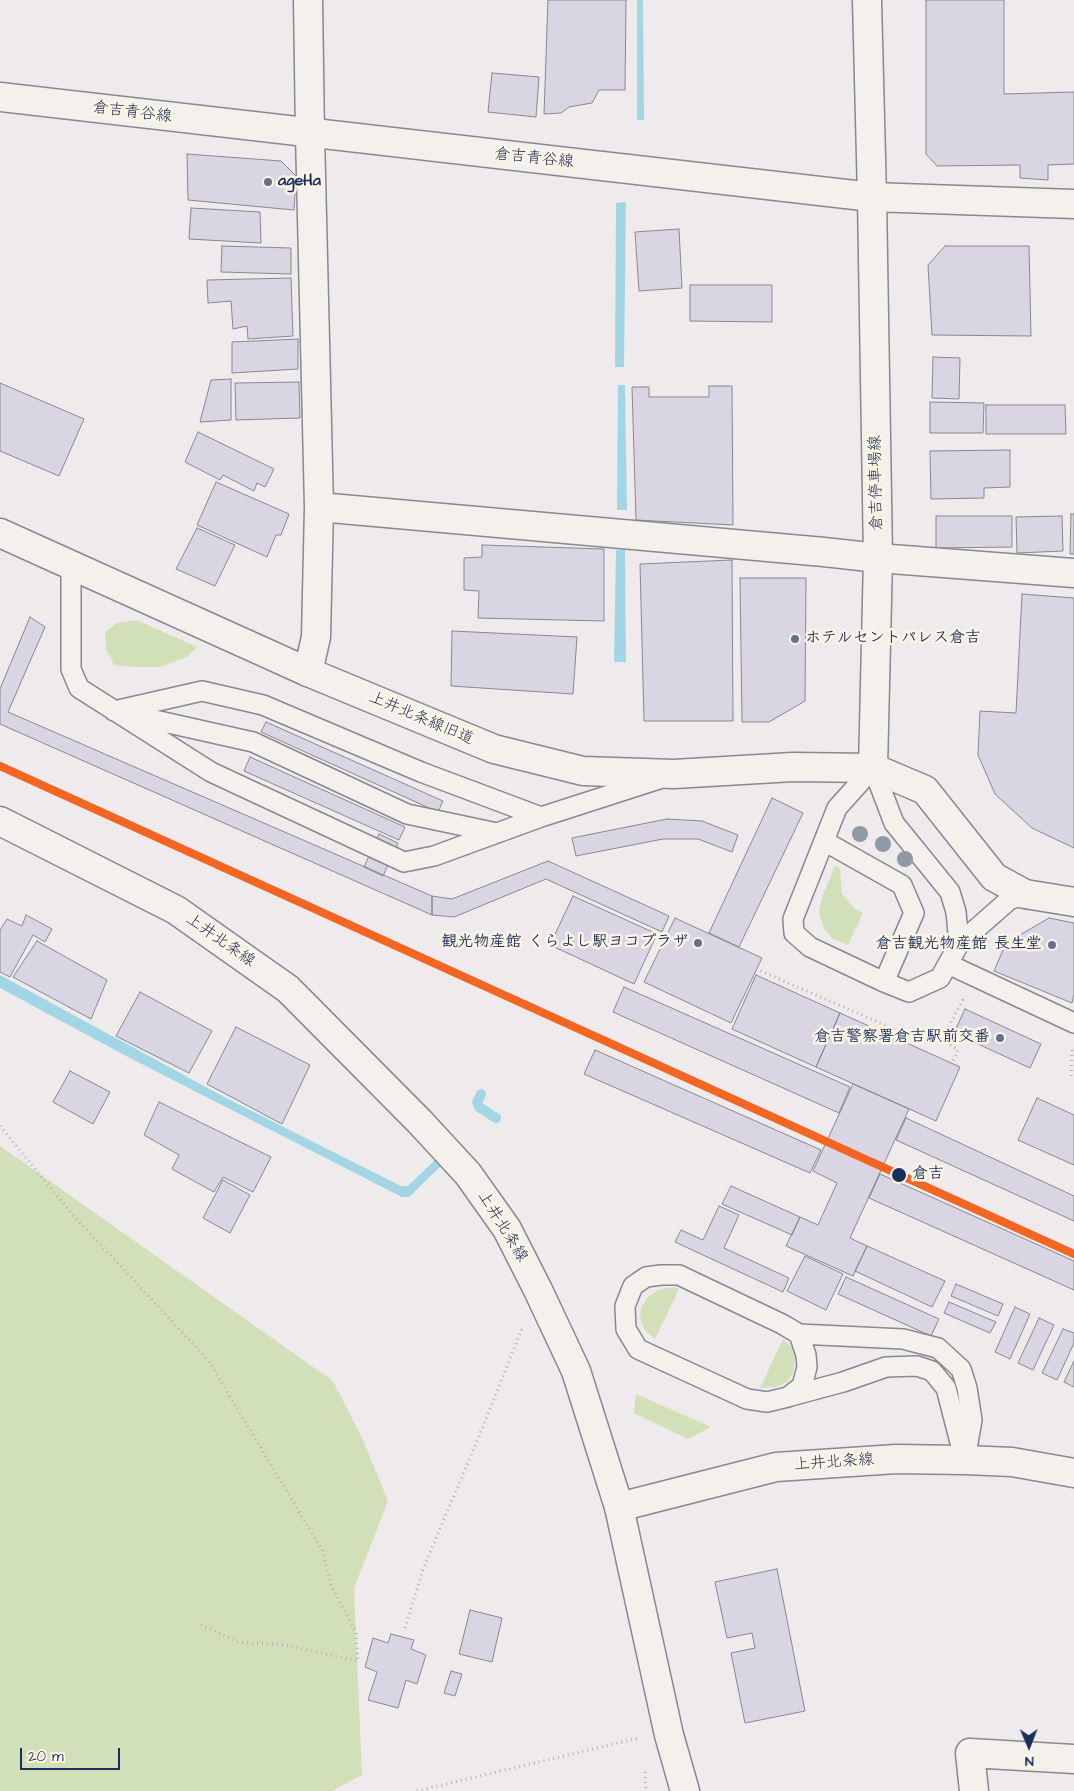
<!DOCTYPE html>
<html>
<head>
<meta charset="utf-8">
<style>
	body { margin:0 }
	#map { position:relative; width:1074px; height:1791px; overflow:hidden; background:#efeaec; font-family:"Architects Daughter",sans-serif }
	canvas { display:block }
	.north { position:absolute; left:1004px; top:1721px; width:50px; height:50px; -webkit-text-stroke:4px #fcf5e5; paint-order:stroke; rotate:179deg; font-size:14px; font-weight:700; line-height:20px; text-align:center; color:#1b2f5e }
	.north::after { content:''; display:block; margin:auto; width:18px; height:22px; background:#1b2f5e; clip-path:polygon(50% 0,100% 100%,50% 72%,0 100%) }
	.scale { position:absolute; left:20px; top:1748px; width:100px; height:22px; box-sizing:border-box; border:2px solid #1b2f5e; border-top:0; padding-left:6px; font-size:15px; line-height:18px; white-space:nowrap; color:#1b2f5e; -webkit-text-stroke:4px #fcf5e5; paint-order:stroke }
</style>
</head>
<body>
<div id="map">
<canvas width="1074" height="1791"></canvas>
<div class="north">N</div>
<div class="scale">20 m</div>
</div>
<script>
const g = document.querySelector('canvas').getContext('2d');
g.lineJoin = 'round';
function paint(path, color) { g.fillStyle = color; g.fill(path, 'evenodd'); }
const poly = rows => new Path2D(rows.map(r => 'M' + r).join(''));
function trace(path, color, width, dash) { g.strokeStyle = color; g.lineWidth = width; g.lineCap = dash ? 'butt' : 'round'; g.setLineDash(dash || []); g.stroke(path); }
function drawText(font, color, halo, rows, align = 'center') {
  g.font = font + ' "Architects Daughter","Klee One",sans-serif'; g.lineWidth = 5; g.setLineDash([]); g.textBaseline = 'middle'; g.strokeStyle = halo; g.fillStyle = color; for (const [text, x, y, turn = 0] of rows) {
    g.save(); g.translate(x, y); g.rotate((+turn || 0) * Math.PI / 180); g.textAlign = isNaN(turn) ? turn : align; if (halo) g.strokeText(text, 0, 0); g.fillText(text, 0, 0); g.restore();
  }
}
const green = poly([
	[137,620,197,647,187,657,160,667,131,667,114,665,106,649,105,632,117,623],
	[835,866,840,868,842,894,854,908,863,913,848,945,832,938,824,928,819,913,821,900],
	[0,1146,333,1381,362,1438,388,1501,354,1588,362,1775,332,1791,0,1791],
	[673,1287,679,1289,655,1339,644,1329,640,1317,641,1307,648,1297,658,1290],
	[783,1339,793,1348,795,1359,793,1373,787,1382,776,1387,760,1388],
	[636,1394,711,1427,688,1439,634,1413]
]);
const water = poly([
	[637,0,643,0,644,120,637,120],
	[626,202,624,367,615,367,616,203],
	[618,385,625,385,627,510,617,510],
	[616,550,625,550,626,662,614,662],
	[0,975,226,1098,401,1186,408,1186,436,1159,441,1166,409,1197,402,1197,128,1057,0,988]
]);
const stream = poly([
	[481,1094,477,1102,479,1107,496,1118]
]);
const building = poly([
	[548,0,626,0,625,90,599,90,592,103,569,107,561,113,544,114,548,0],
	[926,0,1004,0,1004,94,1074,92,1074,164,1048,165,1048,180,1020,178,1020,165,937,166,926,154,926,0],
	[492,73,539,77,536,117,488,112,492,73],
	[187,154,281,161,296,176,294,210,188,200,187,154],
	[191,208,260,212,261,243,189,239,191,208],
	[679,229,682,288,639,291,635,232,679,229],
	[222,246,291,248,291,274,221,272,222,246],
	[945,246,1029,246,1031,336,932,335,928,265,945,246],
	[291,278,293,336,248,339,247,326,233,329,231,301,208,303,207,280,291,278],
	[690,285,772,285,772,322,690,321,690,285],
	[298,339,298,369,232,373,232,342,298,339],
	[933,357,960,358,959,399,932,398,933,357],
	[231,379,231,420,200,422,211,380,231,379],
	[299,382,300,418,236,420,235,383,299,382],
	[0,383,84,419,59,476,0,451,0,383],
	[709,386,732,386,733,525,636,520,632,387,649,387,649,397,709,397,709,386],
	[930,402,984,403,983,433,930,433,930,402],
	[986,405,1065,405,1066,434,986,434,986,405],
	[198,432,274,469,265,487,257,483,254,491,223,475,220,480,185,462,198,432],
	[1010,450,1010,487,984,488,984,498,931,499,930,451,1010,450],
	[216,482,289,514,281,535,276,535,267,557,197,525,216,482],
	[1071,514,1074,514,1074,554,1070,554,1071,514],
	[936,516,1012,516,1012,547,936,548,936,516],
	[1062,516,1063,551,1017,553,1016,517,1062,516],
	[197,528,235,545,215,586,176,569,197,528],
	[482,545,604,549,604,621,478,618,479,591,464,590,464,558,482,557,482,545],
	[732,560,733,721,644,721,640,564,732,560],
	[740,578,806,578,805,701,769,722,742,722,740,578],
	[1022,594,1074,598,1074,848,1032,828,995,794,978,755,980,711,1016,713,1022,594],
	[30,617,45,627,8,712,432,896,432,915,0,724,0,689,30,617],
	[452,631,577,637,573,694,451,686,452,631],
	[266,722,443,801,438,812,261,732,266,722],
	[250,757,405,827,399,840,244,771,250,757],
	[772,798,803,813,739,947,709,933,772,798],
	[667,819,702,821,738,835,732,852,698,839,663,839,576,856,572,838,667,819],
	[379,834,398,843,383,876,364,867,379,834],
	[548,861,669,916,662,932,546,879,454,917,432,915,432,896,452,899,548,861],
	[573,896,657,934,634,984,550,945,573,896],
	[26,915,52,929,45,942,33,935,10,977,0,972,0,930,7,919,22,926,26,915],
	[675,918,762,958,731,1023,644,982,675,918],
	[1049,918,1074,923,1074,994,1072,1003,994,971,1006,943,1049,918],
	[37,941,107,980,91,1019,13,977,37,941],
	[756,975,840,1013,816,1067,732,1029,756,975],
	[624,987,850,1087,839,1113,613,1012,624,987],
	[140,992,212,1031,189,1073,116,1036,140,992],
	[965,1009,1041,1044,1030,1068,954,1033,965,1009],
	[840,1013,960,1067,936,1121,816,1067,840,1013],
	[236,1027,310,1065,282,1124,207,1084,236,1027],
	[595,1050,821,1150,810,1173,584,1074,595,1050],
	[70,1071,110,1092,93,1124,53,1102,70,1071],
	[853,1084,909,1109,850,1238,867,1246,853,1276,786,1246,800,1217,818,1225,837,1183,813,1171,853,1084],
	[1037,1098,1074,1115,1074,1165,1018,1140,1037,1098],
	[159,1102,271,1157,253,1192,223,1177,214,1192,172,1169,179,1155,144,1135,159,1102],
	[906,1118,1074,1196,1074,1221,896,1140,906,1118],
	[880,1174,1074,1261,1074,1290,869,1198,880,1174],
	[223,1180,250,1195,230,1233,203,1218,223,1180],
	[731,1186,800,1217,792,1235,722,1204,731,1186],
	[719,1206,739,1215,724,1248,789,1278,783,1292,675,1242,681,1230,703,1240,719,1206],
	[867,1246,945,1281,932,1307,855,1271,867,1246],
	[805,1256,843,1274,826,1310,787,1291,805,1256],
	[846,1277,939,1319,931,1336,838,1294,846,1277],
	[956,1284,1003,1304,998,1316,951,1296,956,1284],
	[949,1302,996,1322,990,1333,944,1313,949,1302],
	[1015,1307,1030,1314,1010,1359,995,1352,1015,1307],
	[1039,1318,1054,1325,1033,1370,1018,1363,1039,1318],
	[1063,1329,1074,1333,1074,1343,1057,1380,1042,1373,1063,1329],
	[1074,1361,1074,1387,1064,1382,1074,1361],
	[777,1569,805,1711,745,1723,731,1653,755,1648,752,1633,727,1638,715,1582,777,1569],
	[470,1610,502,1618,492,1662,459,1654,470,1610],
	[391,1634,414,1640,411,1649,426,1655,417,1684,406,1680,398,1708,368,1700,377,1672,365,1667,373,1638,388,1643,391,1634],
	[451,1671,462,1674,455,1696,444,1693,451,1671]
]);
const path = poly([
	[756,969,924,1042,942,1039,963,1000,964,1001],
	[942,1039,958,1050,952,1063],
	[1072,1050,1071,1076,1074,1077],
	[0,1126,72,1214,208,1360,322,1550,332,1587,356,1632,358,1661,285,1645,238,1642,199,1624],
	[405,1628,423,1569,477,1441,522,1329],
	[645,1772,646,1791],
	[417,1791,639,1738]
]);
const service = poly([
	[71,565,71,669,79,688,211,772,404,862,434,856,541,817],
	[114,711,202,691,263,705,421,772,541,817,659,779],
	[128,714,253,742,407,814,497,833],
	[824,841,902,885,914,913,884,982],
	[959,944,956,912,950,892,894,823,873,768,837,808,793,919,794,933,810,947,884,982,909,992,940,978,959,944,1009,900,1025,894],
	[948,964,1074,1023],
	[661,1275,679,1275,782,1324,799,1334,806,1355,807,1367,802,1386,788,1397,767,1402,747,1399,638,1349,626,1329,625,1306,633,1286,646,1277,661,1275],
	[799,1334,903,1339,938,1348,961,1369,967,1388,972,1420,965,1460],
	[791,1396,843,1382,886,1367,917,1366,932,1371,946,1388,963,1454]
]);
const minor = poly([
	[308,0,310,134,319,507],
	[308,672,316,637,319,507,824,552,878,558,1074,573],
	[1025,894,1074,902],
	[974,1791,970,1753,1074,1759]
]);
const tertiary = poly([
	[0,533,308,672,494,749,583,771,674,774,793,767,873,768],
	[619,1507,669,1735,685,1791]
]);
const secondary = poly([
	[0,821,176,910,288,989,420,1122,468,1174,507,1229,538,1290,576,1371,619,1507,776,1467,896,1459,965,1460,1012,1462,1074,1473],
	[1025,894,994,877,925,790,873,768,878,558,872,197,1074,204]
]);
const primary = poly([
	[0,97,872,197,867,0]
]);
const rail1 = poly([
	[0,766,1074,1254]
]);
const trees = [
	[860,834],
	[883,844],
	[905,859]
];
const markers = [
	[268,182,5,"#657090"],
	[795,639,5,"#657090"],
	[698,943,5,"#657090"],
	[1052,945,5,"#657090"],
	[1000,1038,5,"#657090"],
	[899,1175,8,"#1b2f5e"]
];
const streetNames = [
	["倉吉青谷線",132,113,7],
	["倉吉青谷線",534,159,6],
	["倉吉停車場線",877,483,-91],
	["上井北条線旧道",421,719,23],
	["上井北条線",220,941,35],
	["上井北条線",502,1227,58],
	["上井北条線",834,1463,-4]
];
const poiNames = [
	["ageHa",278,182,"left"],
	["ホテルセントパレス倉吉",805,639,"left"],
	["観光物産館 くらよし駅ヨコプラザ",688,943],
	["倉吉観光物産館 長生堂",1042,945],
	["倉吉警察署倉吉駅前交番",990,1038]
];
const stopNames = [
	["倉吉",912,1175]
];
paint(green, '#d2e0b9');
paint(water, '#a3d6e5');
trace(stream, '#a3d6e5', 10);
paint(building, '#d9d5e3');
trace(building, '#868892', 1);
trace(service, '#868892', 22);
trace(minor, '#868892', 31);
trace(tertiary, '#868892', 31);
trace(secondary, '#868892', 31);
trace(primary, '#868892', 31);
trace(path, '#b1b2b5', 3, [1, 4]);
trace(service, '#f4f1ec', 19);
trace(minor, '#f4f1ec', 28);
trace(tertiary, '#f4f1ec', 28);
trace(secondary, '#f4f1ec', 28);
trace(primary, '#f4f1ec', 28);
trace(rail1, '#f26522', 8);
g.fillStyle = '#909aa4';
for (const [x, y] of trees) { g.beginPath(); g.arc(x, y, 8, 0, 2 * Math.PI); g.fill(); }
for (const [x, y, r, color] of markers) { const dot = new Path2D(); dot.arc(x, y, r, 0, 2 * Math.PI); g.fillStyle = color; g.fill(dot); trace(dot, '#fcf5e5', 2); }
drawText('16px', '#1b2f5e', '#fcf5e5', streetNames);
drawText('bold 16px', '#1b2f5e', '#fcf5e5', poiNames, 'right');
drawText('bold 16px', '#1b2f5e', '#fcf5e5', stopNames, 'left');
</script>
</body>
</html>
